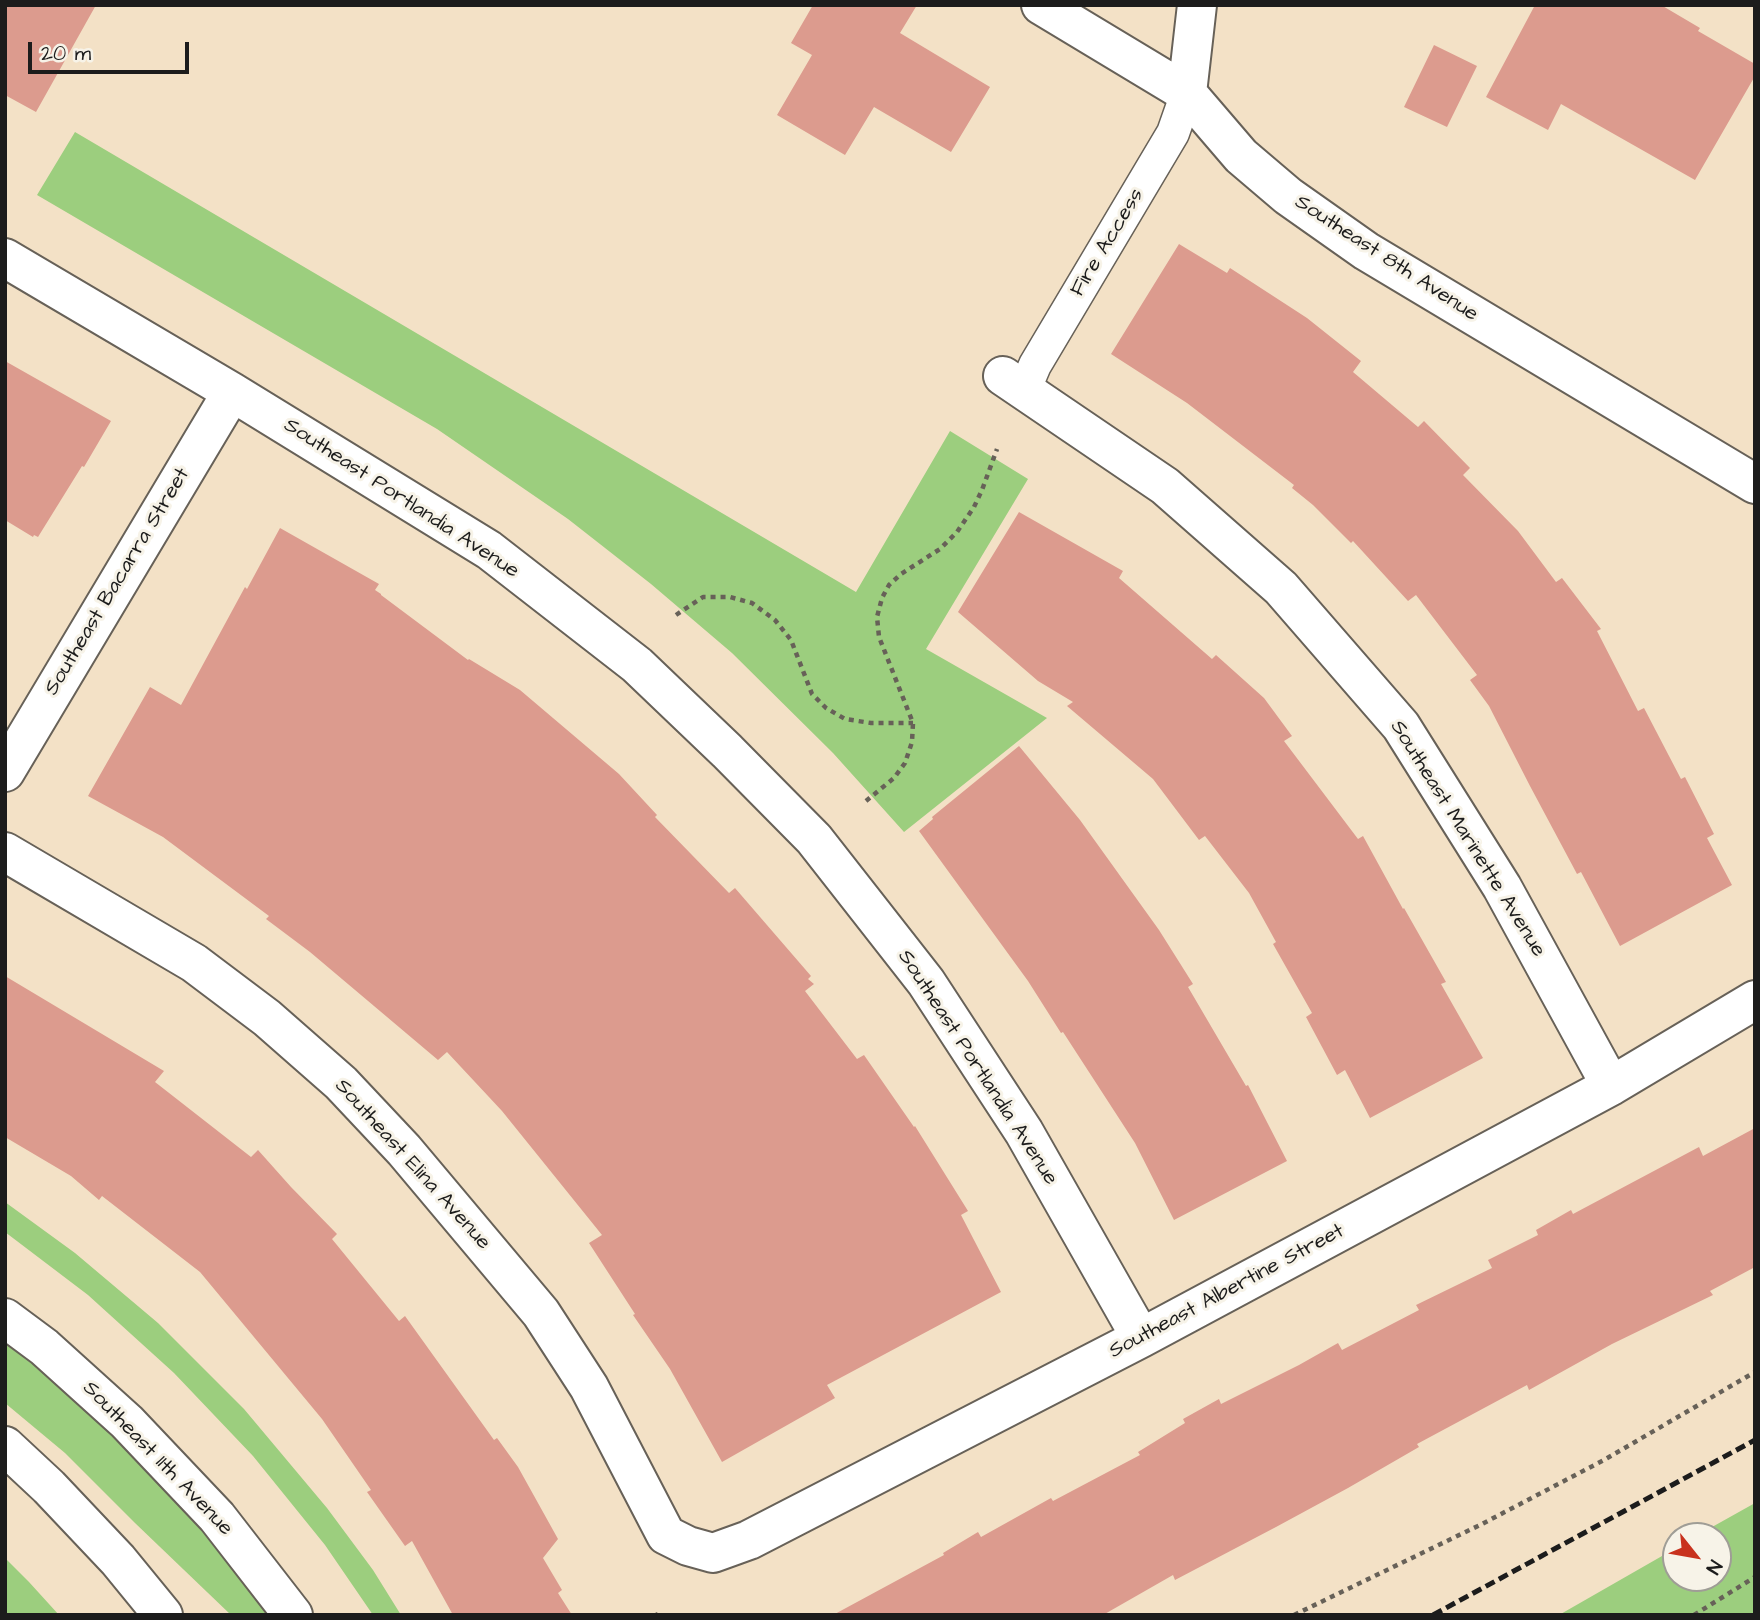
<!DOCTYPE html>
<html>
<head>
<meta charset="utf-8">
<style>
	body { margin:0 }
	#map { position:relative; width:1760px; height:1620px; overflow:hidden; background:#f3e1c6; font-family:"Architects Daughter",sans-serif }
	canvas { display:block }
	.frame { position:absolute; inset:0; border:7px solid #1c1c1c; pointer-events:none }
	.north { position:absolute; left:1662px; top:1522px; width:70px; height:70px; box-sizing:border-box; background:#f7f3e8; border:2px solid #9f9d96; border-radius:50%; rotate:121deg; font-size:19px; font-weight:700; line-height:28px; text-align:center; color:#1c1c1c }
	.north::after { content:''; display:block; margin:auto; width:24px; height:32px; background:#c8321e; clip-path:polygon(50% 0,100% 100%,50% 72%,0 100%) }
	.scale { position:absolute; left:28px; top:42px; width:161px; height:32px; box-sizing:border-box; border:4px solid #1c1c1c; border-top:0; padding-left:9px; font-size:21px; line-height:24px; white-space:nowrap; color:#1c1c1c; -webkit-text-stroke:5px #f7f3e8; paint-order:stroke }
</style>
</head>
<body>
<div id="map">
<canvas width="1760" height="1620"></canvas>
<div class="frame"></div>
<div class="north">N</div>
<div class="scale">20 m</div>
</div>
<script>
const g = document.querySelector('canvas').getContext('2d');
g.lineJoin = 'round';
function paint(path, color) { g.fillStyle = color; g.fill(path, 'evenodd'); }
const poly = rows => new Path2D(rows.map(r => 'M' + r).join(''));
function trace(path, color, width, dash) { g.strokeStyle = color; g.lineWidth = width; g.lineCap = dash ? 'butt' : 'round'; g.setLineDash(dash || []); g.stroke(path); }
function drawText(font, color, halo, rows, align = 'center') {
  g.font = font + ' "Architects Daughter",sans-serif'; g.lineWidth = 6; g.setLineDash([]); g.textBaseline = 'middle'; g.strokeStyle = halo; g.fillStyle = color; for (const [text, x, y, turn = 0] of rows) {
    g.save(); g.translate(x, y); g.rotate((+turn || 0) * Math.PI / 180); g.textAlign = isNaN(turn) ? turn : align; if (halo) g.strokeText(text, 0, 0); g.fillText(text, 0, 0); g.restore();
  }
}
const green = poly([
	[75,132,856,592,950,431,1028,479,926,649,1047,718,904,832,833,753,732,653,651,584,568,519,437,429,37,195],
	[5,1202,75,1253,158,1323,244,1409,327,1508,373,1570,401,1615,373,1615,325,1545,253,1456,174,1373,88,1295,5,1232],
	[5,1336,74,1398,179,1502,274,1615,231,1615,135,1523,65,1453,5,1403],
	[1755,1503,1755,1615,1559,1615,1676,1548,1676,1578,1718,1578,1718,1536,1696,1536],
	[5,1558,29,1582,59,1615,5,1615]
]);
const building = poly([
	[5,5,96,5,36,112,5,95],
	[813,5,917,5,900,33,990,87,951,152,874,107,845,155,777,115,812,55,791,43],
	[1535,5,1661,5,1700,28,1698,31,1755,64,1755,76,1695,180,1561,104,1548,130,1486,97],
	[1434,45,1477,66,1447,127,1404,107],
	[1179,244,1227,273,1230,268,1307,318,1361,361,1353,372,1418,427,1424,421,1470,468,1463,475,1518,531,1556,582,1562,578,1601,629,1597,631,1638,711,1644,708,1681,779,1685,777,1714,834,1707,838,1732,885,1620,946,1581,872,1577,874,1530,786,1489,706,1470,680,1477,675,1416,595,1408,601,1353,541,1351,543,1313,505,1292,488,1294,485,1187,403,1111,354],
	[5,361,111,421,84,467,82,466,38,537,34,535,33,537,5,520],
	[1019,512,1123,571,1119,578,1212,659,1216,655,1264,698,1292,736,1284,741,1358,839,1363,836,1403,909,1404,908,1446,982,1441,984,1483,1058,1370,1118,1345,1070,1337,1075,1306,1017,1312,1013,1273,944,1276,942,1249,893,1205,836,1199,840,1153,779,1067,706,1073,702,1038,681,958,612],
	[280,528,379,584,375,590,381,594,381,595,468,660,469,659,520,690,619,774,657,815,655,817,729,893,735,888,811,976,808,979,814,984,805,991,857,1059,864,1055,914,1127,915,1126,968,1211,961,1215,1001,1292,827,1385,835,1398,722,1462,670,1369,633,1315,635,1314,589,1243,602,1235,502,1111,447,1052,438,1060,310,952,266,919,269,916,163,837,88,796,150,687,181,705,245,587,247,589],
	[1019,746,1080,820,1159,930,1193,984,1188,987,1246,1086,1248,1085,1287,1161,1174,1220,1135,1143,1063,1032,1061,1033,1028,981,919,831,933,819,932,817],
	[5,976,164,1071,155,1082,251,1157,258,1150,291,1187,337,1234,332,1239,399,1321,405,1316,494,1440,497,1438,518,1467,558,1539,543,1558,562,1590,558,1593,572,1615,453,1615,412,1541,405,1546,367,1492,371,1490,322,1419,200,1272,102,1196,99,1200,71,1176,5,1137],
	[1755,1128,1755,1267,1710,1291,1713,1295,1612,1344,1529,1390,1527,1385,1417,1444,1419,1447,1348,1488,1276,1527,1175,1580,1173,1575,1103,1615,833,1615,944,1555,943,1553,978,1532,981,1537,1051,1498,1053,1501,1140,1455,1138,1452,1185,1423,1183,1419,1219,1399,1221,1404,1299,1365,1338,1343,1342,1350,1419,1310,1416,1305,1492,1268,1488,1260,1538,1235,1536,1230,1571,1210,1573,1214,1699,1147,1703,1156]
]);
const path = poly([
	[676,615,703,597,730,597,752,603,775,620,791,640,812,694,826,708,845,719,871,723,913,723],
	[866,801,894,778,905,763,912,742,913,723,879,637,877,617,882,598,889,585,901,574,940,549,957,532,974,507,982,490,997,449],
	[657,1615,658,1613],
	[1294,1615,1482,1524,1604,1460,1755,1372],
	[1694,1615,1755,1577]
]);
const lane = poly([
	[1024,391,1035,365,1173,133,1187,93]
]);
const street = poly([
	[1041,5,1187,93,1241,156,1288,196,1366,251,1755,484],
	[1187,93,1197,5],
	[5,258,232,392,489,550,637,665,727,751,814,839,926,982,1024,1132,1141,1338],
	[1003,376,1165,486,1281,588,1401,726,1502,887,1611,1086],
	[5,772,232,392],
	[5,852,194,963,267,1018,341,1083,404,1150,541,1313,589,1387,666,1535,688,1546,713,1553,749,1540,1141,1338,1611,1086,1755,1000],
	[5,1318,44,1347,127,1422,217,1517,293,1615],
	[5,1446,49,1487,118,1560,163,1615]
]);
const rail = poly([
	[1433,1615,1755,1440]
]);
const streetNames = [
	["Fire Access",1108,243,-59],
	["Southeast 8th Avenue",1386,259,33],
	["Southeast Portlandia Avenue",401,499,33],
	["Southeast Bacarra Street",118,582,-59],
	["Southeast Marinette Avenue",1467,839,58],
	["Southeast Portlandia Avenue",977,1068,57],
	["Southeast Elina Avenue",412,1165,48],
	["Southeast Albertine Street",1227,1292,-28],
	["Southeast 11th Avenue",157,1459,46]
];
paint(green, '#9cce7e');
paint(building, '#dc9b8e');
trace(lane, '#676158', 35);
trace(street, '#676158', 42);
trace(path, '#676158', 4.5, [5, 5]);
trace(lane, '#fff', 32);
trace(street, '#fff', 38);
trace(rail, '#1c1c1c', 5, [10, 5]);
drawText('21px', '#1c1c1c', '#f7f3e8', streetNames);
</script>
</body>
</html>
